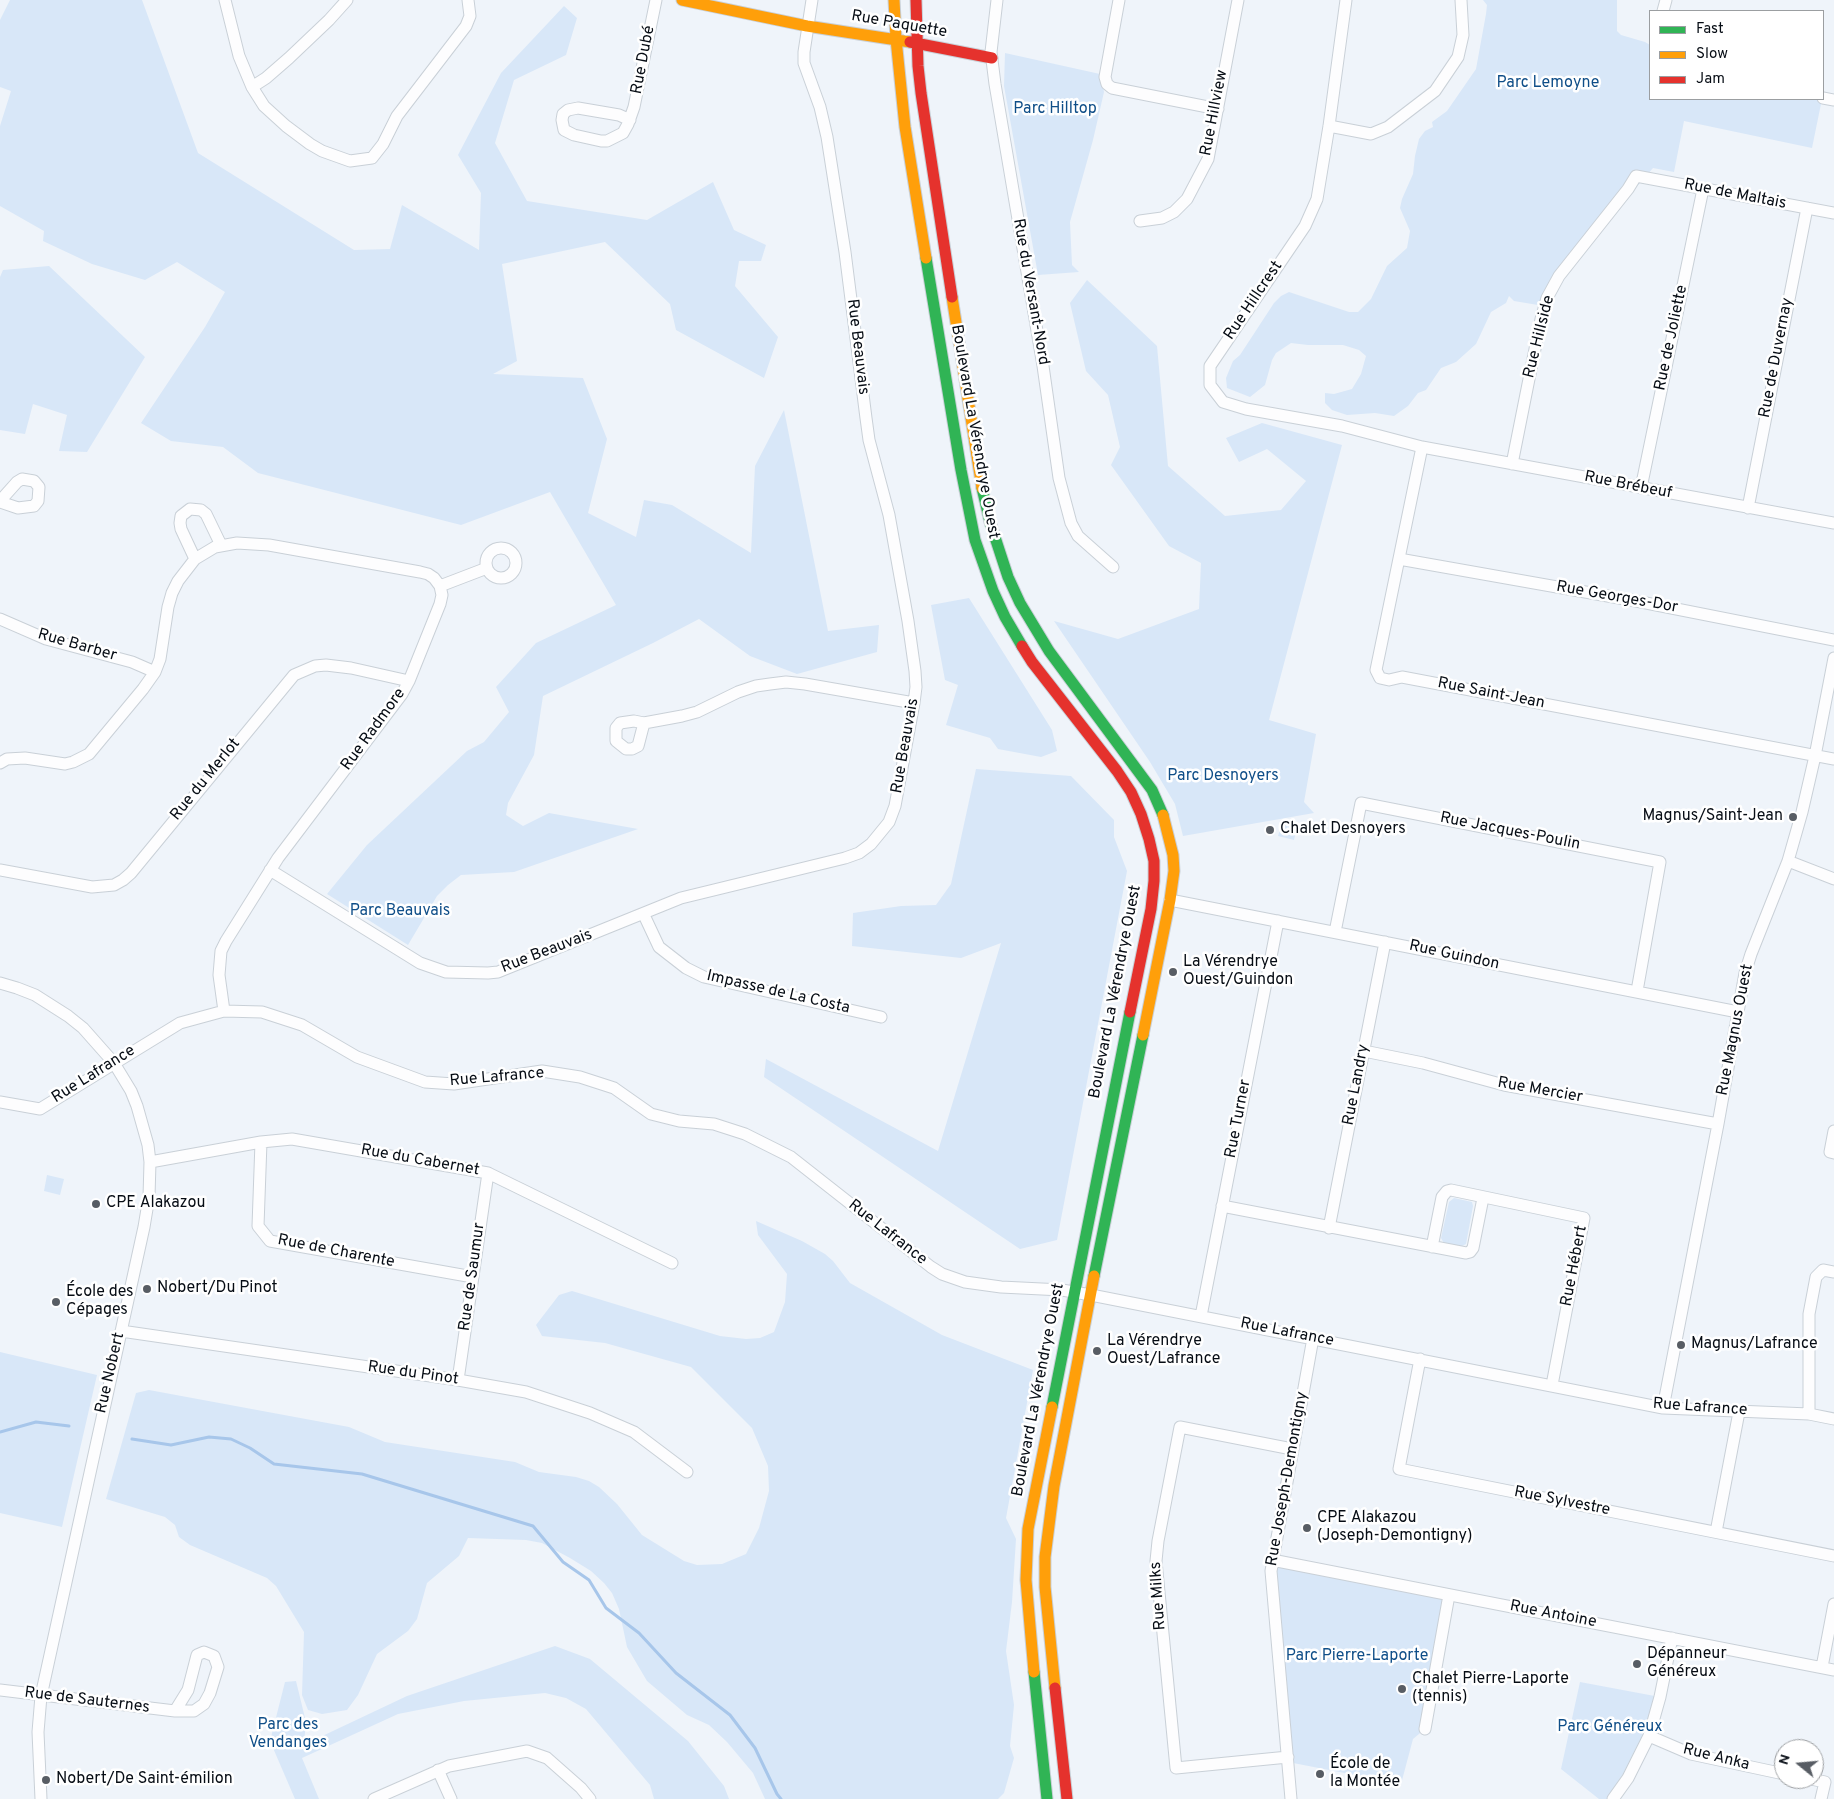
<!DOCTYPE html>
<html>
<head>
<meta charset="utf-8">
<style>
	body { margin:0 }
	#map { position:relative; width:1834px; height:1799px; overflow:hidden; background:#eff4fa; font-family:Overpass,sans-serif }
	canvas { display:block }
	.legend { position:absolute; left:1649px; top:10px; width:175px; height:90px; box-sizing:border-box; background:#fff; border:1px solid #9b9ea1; margin:0; padding:6px 9px; list-style:none; font-size:15px; color:#060c14 }
	.legend li { display:flex; align-items:center; gap:10px; height:25px }
	.legend b { width:25px; border:1px solid #9b9ea1 }
	.north { position:absolute; left:1774px; top:1739px; width:50px; height:50px; box-sizing:border-box; background:#fff; border:1px solid #9b9ea1; border-radius:50%; rotate:287deg; font-size:14px; font-weight:700; line-height:20px; text-align:center; color:#060c14 }
	.north::after { content:''; display:block; margin:auto; width:18px; height:22px; background:#585d64; clip-path:polygon(50% 0,100% 100%,50% 72%,0 100%) }
</style>
</head>
<body>
<div id="map">
<canvas width="1834" height="1799"></canvas>
<ul class="legend">
<li><b style="height:6px;background:#30b455"></b>Fast</li>
<li><b style="height:6px;background:#ff9f0a"></b>Slow</li>
<li><b style="height:6px;background:#e5322d"></b>Jam</li>
</ul>
<div class="north">N</div>
</div>
<script>
const g = document.querySelector('canvas').getContext('2d');
g.lineJoin = 'round';
function paint(path, color) { g.fillStyle = color; g.fill(path, 'evenodd'); }
const poly = rows => new Path2D(rows.map(r => 'M' + r).join(''));
function trace(path, color, width, dash) { g.strokeStyle = color; g.lineWidth = width; g.lineCap = dash ? 'butt' : 'round'; g.setLineDash(dash || []); g.stroke(path); }
function drawText(font, color, halo, rows, align = 'center') {
  g.font = font + ' Overpass,sans-serif'; g.lineWidth = 5; g.setLineDash([]); g.textBaseline = 'middle'; g.strokeStyle = halo; g.fillStyle = color; for (const [text, x, y, turn = 0] of rows) {
    g.save(); g.translate(x, y); g.rotate((+turn || 0) * Math.PI / 180); g.textAlign = isNaN(turn) ? turn : align; if (halo) g.strokeText(text, 0, 0); g.fillText(text, 0, 0); g.restore();
  }
}
const green = poly([
	[10,0,142,0,198,153,354,250,390,249,402,205,479,250,481,193,458,155,501,73,564,6,577,18,566,55,514,80,495,143,527,201,647,220,713,182,734,230,766,245,761,261,739,261,735,286,778,337,764,378,676,330,670,304,605,242,502,264,517,361,493,374,583,378,607,439,588,513,636,537,644,500,672,505,751,553,755,466,784,410,828,631,879,625,877,652,797,674,750,656,699,619,653,643,543,696,534,755,508,803,506,815,523,826,549,813,638,829,514,872,461,875,448,885,437,896,408,945,327,894,367,845,467,751,484,742,509,712,496,687,536,643,616,605,550,492,461,525,258,473,223,447,171,441,141,423,205,327,225,292,177,262,145,280,92,264,43,241,44,231,0,206,0,126,11,91,0,87,0,20],
	[1483,0,1617,0,1617,31,1621,35,1645,42,1650,45,1650,99,1822,99,1812,148,1684,121,1674,172,1653,168,1559,276,1544,306,1514,301,1509,296,1506,303,1491,312,1476,344,1456,362,1441,368,1426,390,1418,393,1408,406,1394,416,1375,413,1347,415,1332,410,1325,403,1325,393,1334,394,1352,389,1361,374,1366,356,1359,350,1343,345,1308,345,1291,343,1276,353,1272,360,1265,385,1250,397,1227,388,1226,378,1233,361,1240,355,1274,303,1281,296,1289,292,1349,312,1358,312,1371,299,1387,266,1407,248,1410,231,1400,208,1402,199,1413,174,1415,156,1419,139,1425,131,1433,127,1432,122,1447,111,1476,69,1486,14,1487,5],
	[1005,53,1100,74,1104,92,1093,140,1070,222,1072,265,1079,272,1038,275,1004,86],
	[49,266,145,357,87,452,59,451,67,415,33,404,25,434,0,430,0,277,3,270],
	[1087,280,1157,346,1168,466,1225,516,1281,510,1306,481,1267,449,1239,462,1226,438,1262,423,1342,445,1269,720,1316,734,1304,802,1314,813,1183,836,1175,804,1150,762,1054,621,1118,639,1199,609,1201,563,1169,546,1111,465,1120,447,1108,395,1086,371,1070,303],
	[969,598,1052,730,1057,751,1041,757,998,749,990,738,946,725,958,685,945,680,931,605],
	[976,769,1071,776,1114,820,1114,837,1127,871,1057,1240,1020,1249,764,1077,766,1059,938,1151,1001,943,961,958,852,946,853,913,901,906,936,905,951,884],
	[1282,823,1297,827,1294,840,1278,836],
	[47,1175,64,1179,60,1195,44,1191],
	[1454,1198,1472,1202,1473,1206,1466,1244,1460,1247,1445,1245,1441,1238,1449,1202],
	[756,1221,802,1241,825,1254,833,1261,850,1283,942,1335,1033,1370,1006,1518,1016,1539,1012,1602,1006,1651,1014,1705,1010,1746,1014,1758,1004,1793,998,1799,765,1799,753,1773,727,1742,709,1725,687,1715,647,1681,627,1647,619,1609,612,1593,604,1583,591,1571,570,1558,542,1543,526,1540,468,1538,459,1556,427,1583,417,1619,408,1631,377,1654,358,1695,347,1710,322,1714,308,1710,302,1695,304,1632,276,1586,267,1578,190,1545,179,1537,175,1525,165,1517,106,1499,136,1393,149,1390,349,1427,385,1442,515,1462,539,1472,576,1477,589,1481,599,1487,617,1504,642,1535,684,1561,697,1565,722,1564,746,1554,759,1528,769,1491,768,1466,752,1428,691,1367,605,1343,542,1336,536,1325,559,1295,572,1291,720,1336,746,1339,760,1338,774,1332,785,1302,787,1274,758,1235],
	[0,1352,97,1375,62,1527,0,1513],
	[1272,1560,1449,1595,1425,1729,1413,1739,1401,1784,1288,1762],
	[555,1646,590,1659,688,1741,724,1786,729,1799,654,1799,650,1785,586,1709,566,1698,545,1693,464,1701,398,1714,302,1758,319,1799,295,1799,270,1741,285,1682,296,1681,306,1722,304,1743,316,1739,407,1696],
	[1580,1682,1660,1697,1653,1724,1613,1799,1599,1799,1561,1769]
]);
const stream = poly([
	[0,1432,36,1422,69,1426],
	[132,1439,171,1445,209,1437,231,1439,250,1448,274,1464,362,1474,533,1526,563,1562,589,1580,606,1608,639,1633,676,1673,730,1715,755,1748,777,1794,781,1799]
]);
const street = poly([
	[225,0,239,56,252,87,264,106,286,126,310,144,322,151,350,161,372,158,383,144,397,116,466,26,470,16,468,0],
	[997,0,991,52,995,84,1043,366,1059,478,1071,523,1078,536,1113,567],
	[1119,0,1105,77,1107,84,1112,88,1218,109],
	[1346,0,1329,126,1317,199,1305,226,1210,366,1210,385,1223,402,1246,409,1342,426,1422,447,1834,523],
	[1663,11,1666,0],
	[252,87,266,78,289,58,329,20,347,0],
	[1823,98,1834,100],
	[630,120,619,115,578,108,568,110,563,114,562,120,564,130,574,135,601,141,607,141,623,133,628,124,634,107,656,0],
	[1329,126,1371,134,1388,127,1435,91,1458,57,1463,35,1461,0],
	[1140,221,1162,218,1174,212,1187,199,1208,159,1238,0],
	[1422,447,1376,670,1380,678,1389,680,1402,677,1834,759],
	[1512,464,1541,319,1547,298,1559,276,1628,189,1636,176,1834,213],
	[1641,488,1703,189],
	[0,501,17,482,22,479,34,481,39,487,38,501,34,506,18,508,0,502],
	[1748,508,1807,208],
	'486 563a15 15 0 1 1 30 0a15 15 0 1 1-30 0Z',
	[195,559,181,529,180,523,181,516,190,509,201,510,206,514,221,545],
	[1399,559,1636,601,1834,640],
	[440,586,487,568],
	[0,619,46,639,132,662,155,672],
	[644,723,638,746,632,749,626,749,616,741,616,728,620,723,634,721,644,723,682,716,697,712,738,692,756,686,770,684,786,682,805,684,914,703],
	[0,763,7,759,25,758,65,764,73,762,89,754,143,689,155,672,160,659,168,607,172,593,178,581,195,559,215,547,237,543,269,545,420,572,428,574,434,578,440,586,442,595,440,604,409,681,402,694,278,858,226,941,221,951,219,975,224,1011],
	[1788,861,1834,879],
	[0,870,92,887,114,885,123,880,131,873,294,675,315,666,326,665,351,668,409,681],
	[270,870,420,963,446,972,488,973,498,972,681,898,845,858,859,853,871,844,889,822,895,806,914,703,916,687,915,671,908,621,889,515,869,440,866,418,845,252,827,137,820,107,804,63,804,52,812,0],
	[1170,900,1738,1012],
	[644,915,659,947,686,968,704,977,881,1017],
	[1335,932,1361,803,1660,862,1637,991],
	[0,983,17,988,35,995,68,1016,83,1028,114,1063,131,1091,137,1106,148,1145,150,1162,149,1197,144,1227,41,1696,38,1732,41,1799],
	[1364,1051,1423,1063,1504,1085,1718,1124],
	[0,1102,40,1109,180,1023,224,1011,262,1012,302,1025,357,1057,425,1082,454,1084,542,1071,580,1077,614,1088,651,1114,679,1121,714,1124,745,1134,791,1157,931,1267,942,1274,965,1282,1001,1287,1062,1290,1091,1295,1663,1408,1809,1414,1834,1419],
	[1834,1131,1830,1152,1834,1153],
	[261,1142,258,1226,270,1241,473,1277],
	[150,1162,261,1142,292,1139,488,1173,672,1263],
	[1222,1206,1466,1253,1470,1252,1473,1248,1483,1198],
	[1329,1228,1385,942],
	[1432,1247,1442,1197,1447,1191,1451,1190,1584,1218,1552,1385],
	[1201,1316,1278,921],
	[121,1331,458,1380,526,1392,590,1413,634,1432,687,1472],
	[1420,1359,1399,1469,1834,1556],
	[458,1380,488,1173],
	[1663,1408,1718,1124,1745,973,1751,954,1788,861,1802,812,1815,756,1834,658],
	[1809,1414,1809,1314,1816,1277,1823,1270,1834,1272],
	[1716,1532,1739,1412],
	[1272,1560,1834,1670],
	[1822,1667,1834,1604],
	[0,1690,175,1711,194,1711,204,1704,210,1693,218,1667,214,1656,204,1652,197,1655,188,1690,175,1711],
	[1425,1729,1449,1595],
	[1649,1736,1691,1754,1784,1774],
	[1288,1757,1176,1768,1156,1561,1158,1541,1180,1427,1292,1449],
	[438,1770,451,1799],
	[1811,1779,1825,1782,1821,1799],
	[374,1799,449,1766,527,1751,547,1758,581,1788,590,1799],
	[1291,1799,1271,1571,1313,1338],
	[1613,1799,1628,1778,1649,1736,1660,1697,1672,1638]
]);
const fast = poly([
	[926,258,961,470,975,540,993,591,1005,617,1022,646],
	[982,488,990,522,1008,577,1020,603,1049,651,1152,790,1163,815],
	[1094,1276,1143,1035],
	[1052,1407,1130,1012],
	[1034,1672,1047,1799]
]);
const slow = poly([
	[682,0,807,26,910,42],
	[894,0,896,39,905,127,926,258],
	[952,297,982,488],
	[1143,1035,1170,900,1174,871,1173,855,1163,815],
	[1034,1672,1026,1580,1028,1529,1052,1407],
	[1055,1688,1045,1587,1045,1557,1054,1486,1094,1276]
]);
const jam = poly([
	[916,0,918,66,921,93,952,297],
	[910,42,992,58],
	[1022,646,1032,662,1117,771,1131,792,1141,814,1149,839,1154,861,1154,881,1151,909,1130,1012],
	[1055,1688,1067,1799]
]);
const markers = [
	[1793,817,5,"#585d64"],
	[1270,830,5,"#585d64"],
	[1173,972,5,"#585d64"],
	[96,1204,5,"#585d64"],
	[147,1289,5,"#585d64"],
	[56,1302,5,"#585d64"],
	[1681,1345,5,"#585d64"],
	[1097,1351,5,"#585d64"],
	[1307,1528,5,"#585d64"],
	[1637,1664,5,"#585d64"],
	[1402,1689,5,"#585d64"],
	[1320,1774,5,"#585d64"],
	[46,1780,5,"#585d64"]
];
const streetNames = [
	["Rue Paquette",899,25,10],
	["Rue Dubé",644,60,-79],
	["Rue Hillview",1215,113,-79],
	["Rue de Maltais",1735,195,11],
	["Rue du Versant-Nord",1030,292,80],
	["Rue Hillcrest",1254,301,-56],
	["Rue Hillside",1540,337,-76],
	["Rue de Joliette",1672,338,-78],
	["Rue Beauvais",857,347,83],
	["Rue de Duvernay",1777,358,-79],
	["Boulevard La Vérendrye Ouest",974,432,80],
	["Rue Brébeuf",1628,486,11],
	["Rue Georges-Dor",1617,598,10],
	["Rue Barber",77,646,16],
	["Rue Saint-Jean",1491,694,11],
	["Rue Radmore",374,730,-54],
	["Rue Beauvais",906,746,-80],
	["Rue du Merlot",206,780,-51],
	["Rue Jacques-Poulin",1510,832,11],
	["Rue Beauvais",547,952,-21],
	["Rue Guindon",1454,956,12],
	["Boulevard La Vérendrye Ouest",1116,992,-79],
	["Impasse de La Costa",778,993,13],
	["Rue Magnus Ouest",1736,1030,-79],
	["Rue Lafrance",94,1075,-32],
	["Rue Lafrance",497,1078,-5],
	["Rue Landry",1357,1085,-79],
	["Rue Mercier",1540,1091,10],
	["Rue Turner",1239,1119,-79],
	["Rue du Cabernet",420,1161,10],
	["Rue Lafrance",887,1233,38],
	["Rue de Charente",336,1252,11],
	["Rue Hébert",1575,1266,-79],
	["Rue de Saumur",473,1277,-82],
	["Rue Lafrance",1287,1333,11],
	["Rue Nobert",111,1373,-77],
	["Rue du Pinot",413,1374,8],
	["Boulevard La Vérendrye Ouest",1039,1390,-79],
	["Rue Lafrance",1700,1408,4],
	["Rue Joseph-Demontigny",1288,1479,-80],
	["Rue Sylvestre",1562,1502,11],
	["Rue Milks",1159,1596,-94],
	["Rue Antoine",1553,1615,11],
	["Rue de Sauternes",87,1701,7],
	["Rue Anka",1716,1758,14]
];
const parkNames = [
	["Parc Lemoyne",1548,84],
	["Parc Hilltop",1055,110],
	["Parc Desnoyers",1223,777],
	["Parc Beauvais",400,912],
	["Parc Pierre-Laporte",1357,1657],
	["Parc des",288,1726],
	["Vendanges",288,1744],
	["Parc Généreux",1610,1728]
];
const poiNames = [
	["Magnus/Saint-Jean",1783,817,"right"],
	["Chalet Desnoyers",1280,830],
	["La Vérendrye",1183,963],
	["Ouest/Guindon",1183,981],
	["CPE Alakazou",106,1204],
	["Nobert/Du Pinot",157,1289],
	["École des",66,1293],
	["Cépages",66,1311],
	["La Vérendrye",1107,1342],
	["Ouest/Lafrance",1107,1360],
	["Magnus/Lafrance",1691,1345],
	["CPE Alakazou",1317,1519],
	["(Joseph-Demontigny)",1317,1537],
	["Dépanneur",1647,1655],
	["Généreux",1647,1673],
	["Chalet Pierre-Laporte",1412,1680],
	["(tennis)",1412,1698],
	["École de",1330,1765],
	["la Montée",1330,1783],
	["Nobert/De Saint-émilion",56,1780]
];
paint(green, '#d8e7f8');
trace(stream, '#a7c6ea', 3);
trace(street, '#c9d0d7', 13);
trace(fast, '#c9d0d7', 13);
trace(slow, '#c9d0d7', 13);
trace(jam, '#c9d0d7', 13);
trace(street, '#fdfdfe', 11);
trace(fast, '#30b455', 11);
trace(slow, '#ff9f0a', 11);
trace(jam, '#e5322d', 11);
for (const [x, y, r, color] of markers) { const dot = new Path2D(); dot.arc(x, y, r, 0, 2 * Math.PI); g.fillStyle = color; g.fill(dot); trace(dot, '#fff', 2); }
drawText('16px', '#060c14', '#fff', streetNames);
drawText('16px', '#0f4e88', '#fff', parkNames);
drawText('16px', '#060c14', '#fff', poiNames, 'left');
</script>
</body>
</html>
